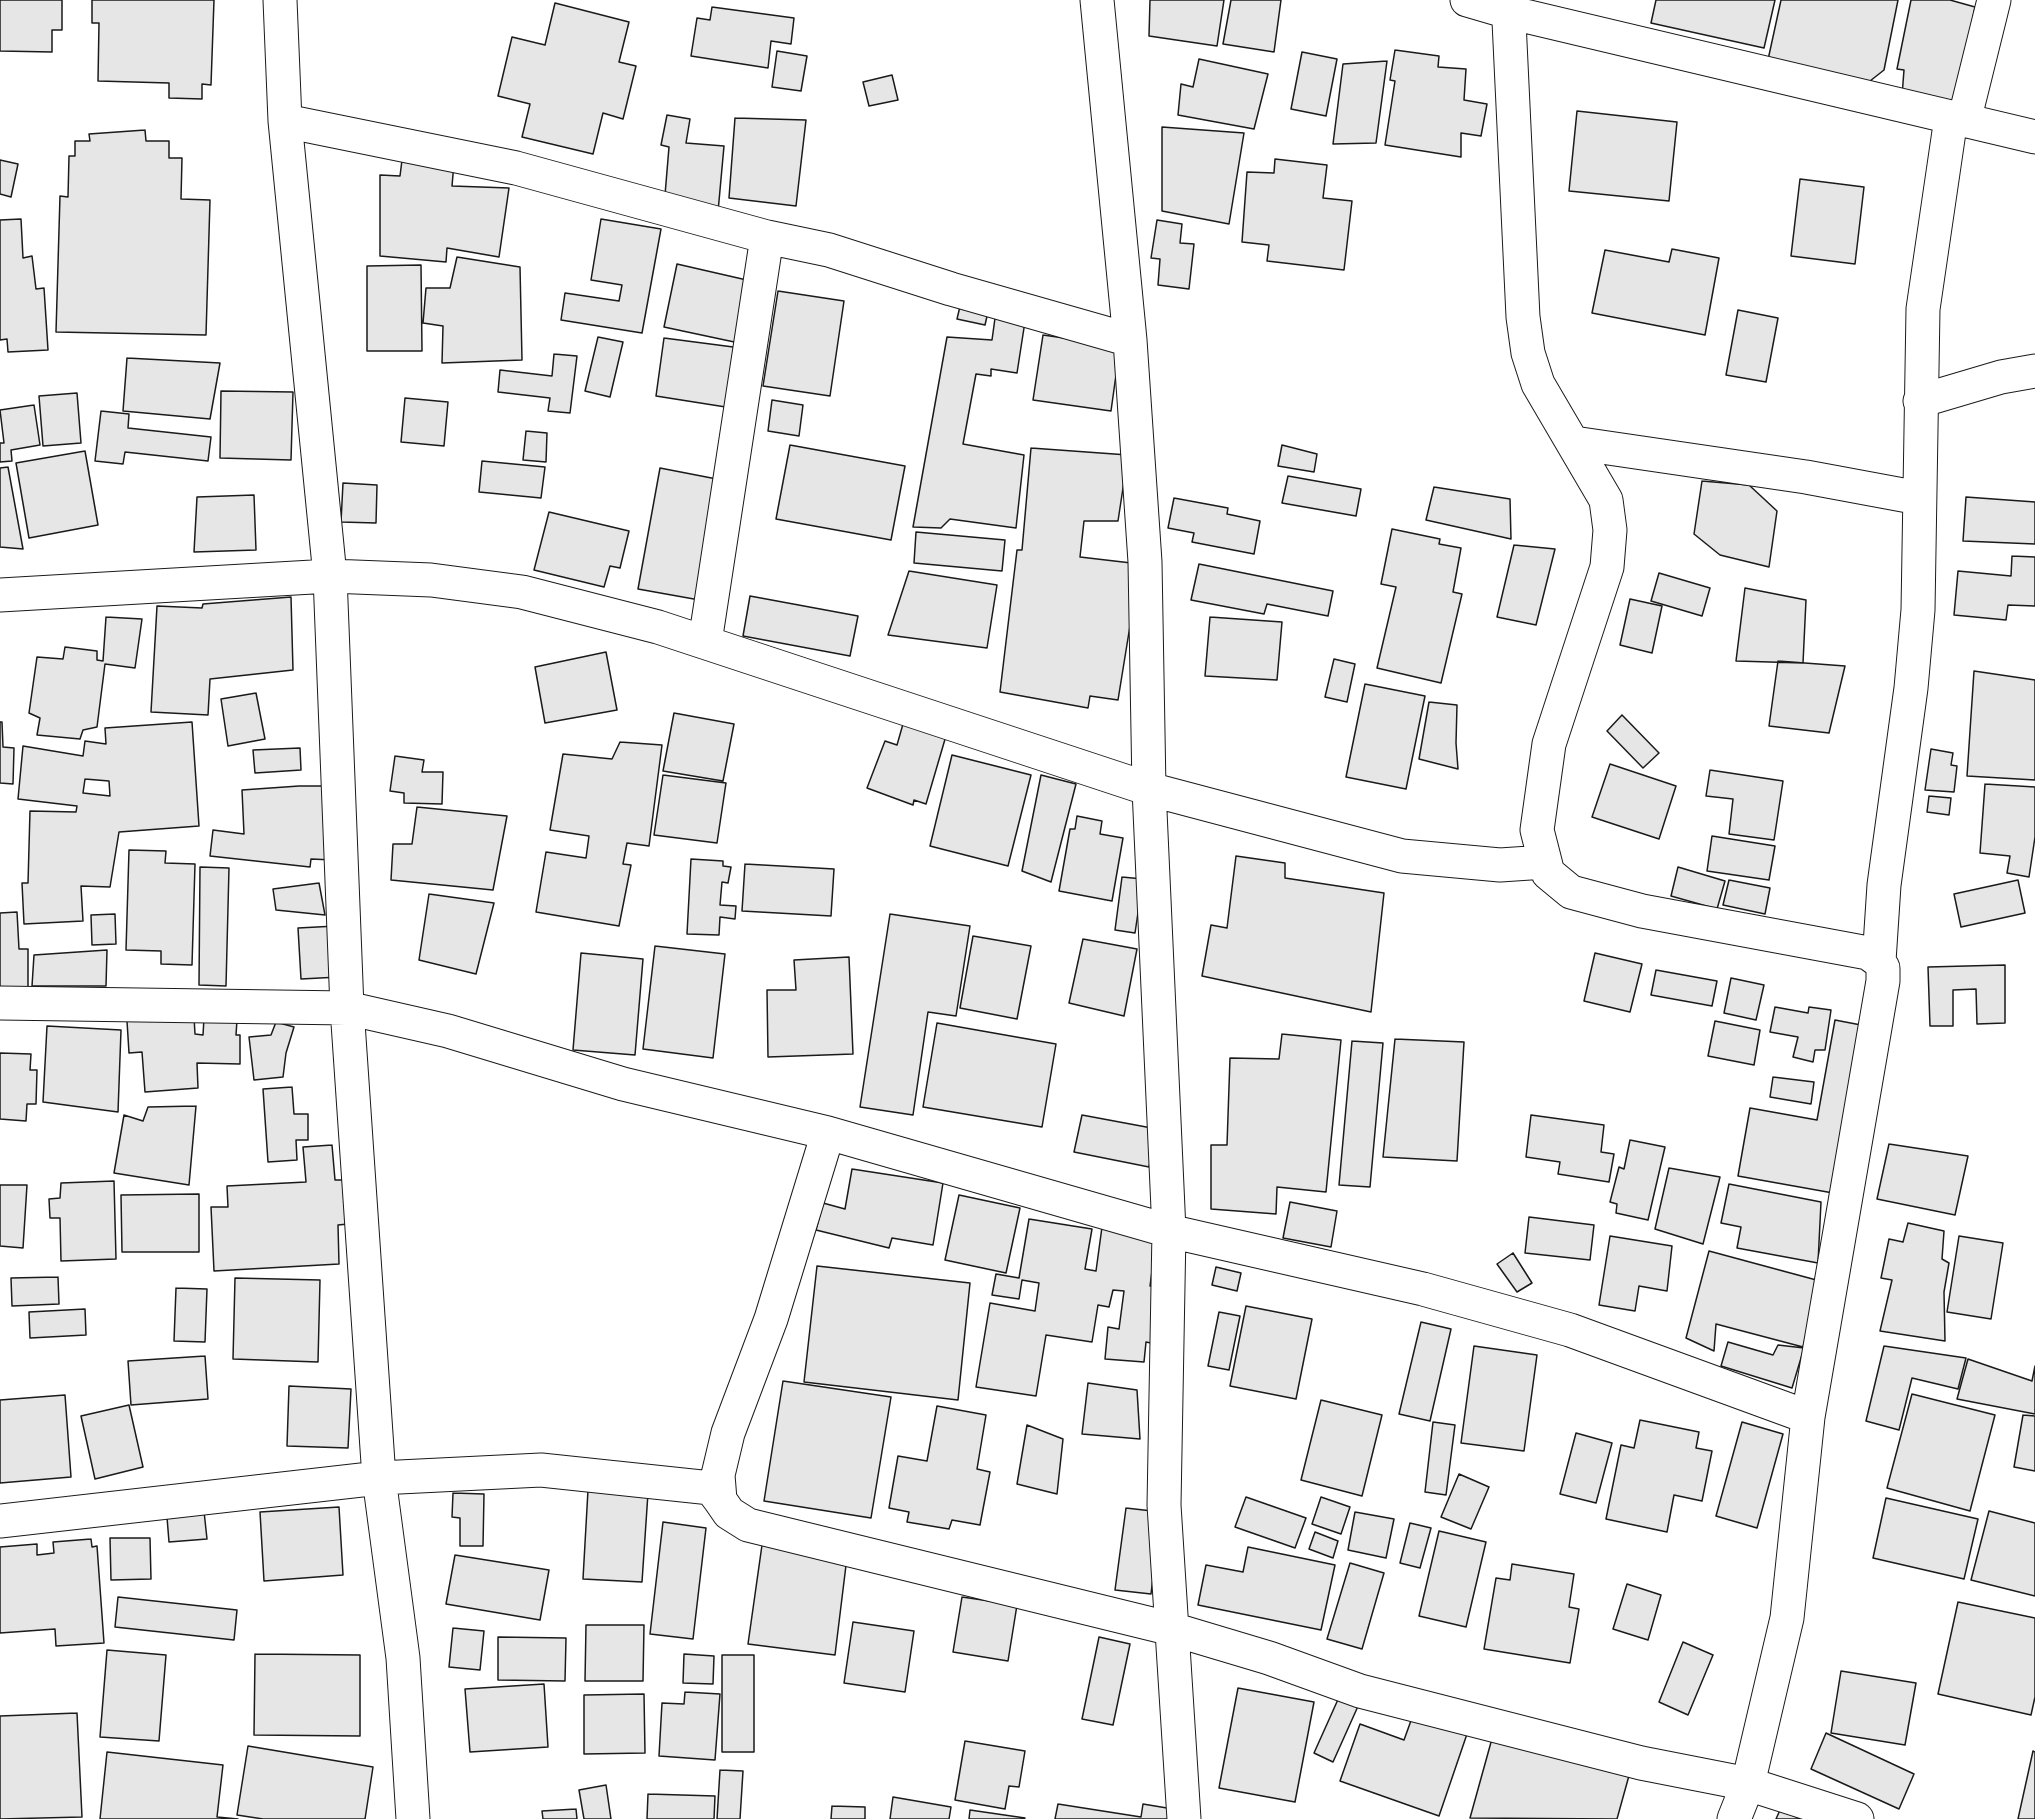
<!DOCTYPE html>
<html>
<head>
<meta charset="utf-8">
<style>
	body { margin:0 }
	canvas { display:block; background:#fff }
</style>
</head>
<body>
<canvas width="2035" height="1819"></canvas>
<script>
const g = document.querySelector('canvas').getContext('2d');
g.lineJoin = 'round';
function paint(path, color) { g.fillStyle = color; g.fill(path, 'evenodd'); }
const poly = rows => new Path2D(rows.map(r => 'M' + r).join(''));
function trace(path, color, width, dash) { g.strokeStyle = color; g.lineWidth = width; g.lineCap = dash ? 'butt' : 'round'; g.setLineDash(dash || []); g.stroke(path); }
const building = poly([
	[0,0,62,0,62,30,52,30,52,52,0,51,0,0],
	[92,0,214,0,211,85,202,84,202,99,169,98,169,83,98,81,99,23,92,23,92,0],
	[1150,0,1224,0,1217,46,1149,36,1150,0],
	[1231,0,1281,0,1274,52,1223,44,1231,0],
	[1656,0,1775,0,1764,48,1651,23,1656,0],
	[1781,0,1898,0,1884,70,1870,81,1885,85,1766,69,1781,0],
	[1911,0,1950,0,1975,7,1954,115,1902,96,1904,70,1897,69,1911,0],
	[555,3,629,22,619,62,636,66,623,119,603,113,593,154,522,137,530,104,498,96,512,37,545,45,555,3],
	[712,7,794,18,791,44,771,41,768,68,691,56,697,18,710,20,712,7],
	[1395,50,1439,56,1438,67,1466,69,1464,100,1487,104,1481,136,1461,133,1461,157,1385,145,1395,81,1390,80,1395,50],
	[777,51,807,56,801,91,772,87,777,51],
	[1302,52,1337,59,1326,116,1291,109,1302,52],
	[1199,59,1268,74,1254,129,1178,115,1181,84,1193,87,1199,59],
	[1387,61,1376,143,1333,144,1343,64,1387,61],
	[892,75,898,100,869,106,863,82,892,75],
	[1577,111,1677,122,1669,201,1569,191,1577,111],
	[667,115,690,119,686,143,724,146,718,212,664,207,669,147,661,145,667,115],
	[735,118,806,120,796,206,729,198,735,118],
	[1162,127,1244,133,1229,224,1162,211,1162,127],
	[145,130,146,141,169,141,169,158,182,158,181,199,210,200,206,335,56,332,60,196,68,197,69,156,75,156,75,141,90,141,89,134,145,130],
	[1275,159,1327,165,1323,198,1352,201,1344,270,1267,261,1269,245,1242,242,1247,172,1274,173,1275,159],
	[0,160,18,164,11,197,0,194,0,160],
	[402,160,454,163,452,186,509,188,499,257,447,248,446,262,380,256,380,175,400,176,402,160],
	[1800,179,1864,187,1855,264,1791,256,1800,179],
	[21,219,23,258,32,256,36,289,44,288,48,350,8,352,7,339,0,340,0,220,21,219],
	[601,219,661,229,642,333,561,320,565,293,619,301,622,285,591,280,601,219],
	[1157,220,1182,224,1180,243,1194,244,1189,289,1158,285,1160,259,1151,258,1157,220],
	[1672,249,1719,258,1705,335,1592,313,1605,250,1669,262,1672,249],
	[457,257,520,267,522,360,442,363,443,326,423,323,426,288,450,288,457,257],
	[677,264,751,281,739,343,664,327,677,264],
	[421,265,422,351,367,351,367,266,421,265],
	[778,291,844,301,830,396,763,386,778,291],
	[962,298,990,303,985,325,957,319,962,298],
	[1738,310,1778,318,1766,382,1726,375,1738,310],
	[996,311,1026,315,1017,373,991,369,991,376,976,374,963,444,1024,455,1016,528,950,519,941,528,913,527,947,337,992,340,996,311],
	[1043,335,1120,346,1111,411,1033,400,1043,335],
	[598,337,623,342,610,397,585,391,598,337],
	[664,338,741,348,732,408,656,396,664,338],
	[554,354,577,356,570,413,548,411,550,398,498,392,500,370,552,376,554,354],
	[127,358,220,363,210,419,123,411,127,358],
	[221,391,293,392,291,460,220,458,221,391],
	[77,393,81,443,43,446,39,396,77,393],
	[405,398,448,402,444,446,401,442,405,398],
	[772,400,803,405,799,436,768,431,772,400],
	[34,405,40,445,11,450,12,461,0,462,0,443,4,443,0,410,34,405],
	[101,411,129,414,128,428,211,437,208,461,125,452,123,464,95,461,101,411],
	[526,431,547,433,546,462,523,460,526,431],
	[790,445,905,466,891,540,776,519,790,445],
	[1282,445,1317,454,1314,472,1278,466,1282,445],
	[1031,448,1128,455,1118,521,1084,521,1080,557,1140,564,1118,700,1090,696,1088,708,1000,692,1017,550,1022,550,1031,448],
	[85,451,98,525,29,538,16,463,85,451],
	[482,461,545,467,541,498,479,492,482,461],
	[8,467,23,549,0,547,0,468,8,467],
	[660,468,727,481,705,601,638,589,660,468],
	[1288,476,1361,489,1356,516,1282,503,1288,476],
	[1702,481,1749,485,1777,511,1769,567,1720,555,1694,534,1702,481],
	[343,483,377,485,376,523,341,522,343,483],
	[1434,487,1510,499,1511,539,1426,520,1434,487],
	[254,495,256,550,194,552,197,497,254,495],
	[1966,497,2035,502,2035,544,1963,541,1966,497],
	[1174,498,1228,508,1227,514,1260,521,1254,554,1192,542,1194,533,1168,528,1174,498],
	[549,512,629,531,620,568,610,566,604,587,534,570,549,512],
	[1392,529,1440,539,1439,544,1461,548,1453,592,1462,594,1441,683,1377,668,1396,587,1381,584,1392,529],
	[916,532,1005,540,1002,571,914,563,916,532],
	[1514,545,1555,549,1536,625,1497,617,1514,545],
	[2012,556,2035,557,2035,606,2008,605,2006,620,1954,615,1958,571,2011,576,2012,556],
	[1199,564,1333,591,1328,616,1267,604,1264,614,1191,600,1199,564],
	[909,571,997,585,987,648,888,635,909,571],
	[1659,573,1710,588,1702,616,1651,601,1659,573],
	[1745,588,1806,600,1803,663,1736,661,1745,588],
	[750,596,858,616,850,656,743,636,750,596],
	[291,597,293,670,210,679,208,715,151,712,157,606,202,608,203,604,291,597],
	[1630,599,1662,606,1652,653,1620,645,1630,599],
	[106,617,142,619,135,668,105,664,97,727,83,730,80,739,37,735,40,718,29,713,37,657,63,659,65,647,97,651,97,660,103,661,106,617],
	[1210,617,1282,622,1277,680,1205,676,1210,617],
	[606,652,617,710,545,723,535,667,606,652],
	[1334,659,1355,664,1347,702,1325,697,1334,659],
	[1778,661,1845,666,1829,733,1769,726,1778,661],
	[1974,671,2035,680,2035,780,1967,776,1974,671],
	[1365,684,1425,696,1406,789,1346,777,1365,684],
	[256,693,265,739,228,746,221,699,256,693],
	[1429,702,1457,705,1456,743,1458,769,1419,759,1429,702],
	[674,713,734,724,723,781,663,771,674,713],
	[1622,715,1659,753,1643,768,1607,731,1622,715],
	[905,717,948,729,926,804,914,800,913,805,867,788,885,741,897,745,905,717],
	[0,722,2,722,3,747,14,748,13,784,0,783,0,722],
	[192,722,199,826,119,832,110,887,81,886,83,921,24,924,22,883,28,883,30,811,76,812,77,806,18,799,23,746,83,756,85,741,106,744,105,728,192,722],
	[85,779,109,781,110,796,83,793,85,779],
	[620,742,662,745,649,846,627,843,623,864,631,865,619,926,536,912,546,852,586,858,589,836,550,830,563,754,612,759,620,742],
	[300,748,301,770,255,773,253,750,300,748],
	[1931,749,1953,753,1951,765,1957,766,1954,792,1925,790,1931,749],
	[952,755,1031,775,1008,866,930,846,952,755],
	[395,756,424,760,422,772,443,772,442,804,404,803,404,793,390,791,395,756],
	[1610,764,1676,786,1659,839,1592,817,1610,764],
	[1710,770,1783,781,1774,840,1729,834,1733,799,1706,796,1710,770],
	[663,775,726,783,717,843,654,835,663,775],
	[1041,775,1076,784,1051,882,1022,871,1041,775],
	[1985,784,2035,787,2035,837,2029,877,2007,873,2010,856,1980,853,1985,784],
	[299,786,335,786,333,860,311,859,310,867,210,856,213,830,244,834,242,790,299,786],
	[1929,796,1951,798,1949,815,1927,812,1929,796],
	[417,807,507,816,493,890,391,880,393,844,412,844,417,807],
	[1077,816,1102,821,1100,834,1123,838,1112,901,1059,891,1070,829,1075,829,1077,816],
	[1712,836,1775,846,1769,880,1707,871,1712,836],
	[129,850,166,851,165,863,195,864,192,965,161,964,161,951,126,950,129,850],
	[1236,856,1285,863,1285,878,1384,893,1371,1012,1202,976,1211,925,1227,928,1236,856],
	[691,859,723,861,723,866,731,867,728,883,722,882,720,905,736,906,735,919,720,917,719,935,687,934,691,859],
	[745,864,834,869,831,916,742,911,745,864],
	[200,867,229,868,226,986,199,985,200,867],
	[1678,867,1725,881,1717,909,1671,896,1678,867],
	[1122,877,1143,879,1135,933,1115,930,1122,877],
	[1729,880,1770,888,1765,914,1723,905,1729,880],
	[2018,880,2025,913,1961,927,1954,894,2018,880],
	[319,883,325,915,276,910,273,889,319,883],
	[429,894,494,903,476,974,419,960,429,894],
	[17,912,19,949,28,949,28,988,0,989,0,913,17,912],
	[115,914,116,944,92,945,91,915,115,914],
	[890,914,970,926,956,1016,928,1012,913,1115,860,1107,890,914],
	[336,926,339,977,301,979,298,928,336,926],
	[973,936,1031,946,1017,1019,960,1008,973,936],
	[1083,939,1137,949,1124,1016,1069,1003,1083,939],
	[655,946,725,954,713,1058,643,1049,655,946],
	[107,950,106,986,32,986,34,955,107,950],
	[581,953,643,959,635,1055,573,1050,581,953],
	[1595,953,1642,964,1630,1012,1584,1001,1595,953],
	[849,957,853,1054,768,1057,767,990,796,990,794,960,849,957],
	[2005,965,2005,1023,1977,1024,1976,989,1953,990,1953,1026,1930,1026,1928,967,2005,965],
	[1656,970,1717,981,1712,1006,1651,995,1656,970],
	[1731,978,1764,985,1756,1020,1724,1013,1731,978],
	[1775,1007,1808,1013,1809,1007,1831,1010,1825,1050,1815,1050,1813,1062,1793,1057,1798,1037,1770,1032,1775,1007],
	[194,1017,195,1034,203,1035,204,1018,237,1020,236,1035,240,1035,240,1064,197,1063,198,1088,145,1092,142,1052,129,1053,127,1021,194,1017],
	[1835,1020,1861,1025,1833,1193,1738,1176,1750,1108,1817,1120,1835,1020],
	[1715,1021,1760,1030,1754,1065,1708,1056,1715,1021],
	[276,1022,294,1027,286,1053,283,1077,254,1080,249,1037,271,1035,276,1022],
	[937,1023,1056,1044,1042,1127,923,1107,937,1023],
	[47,1026,121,1030,118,1112,43,1102,47,1026],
	[1282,1034,1341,1040,1326,1192,1277,1187,1276,1214,1211,1209,1211,1145,1227,1145,1230,1058,1279,1059,1282,1034],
	[1395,1039,1464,1042,1457,1161,1383,1157,1395,1039],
	[1352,1041,1383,1043,1370,1187,1339,1185,1352,1041],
	[0,1053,31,1054,30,1070,37,1070,36,1104,27,1104,26,1121,0,1119,0,1053],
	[1773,1077,1814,1082,1811,1104,1770,1097,1773,1077],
	[292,1087,294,1114,308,1114,308,1140,296,1140,297,1160,268,1162,263,1089,292,1087],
	[196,1106,189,1185,114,1173,124,1115,143,1121,148,1107,196,1106],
	[1082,1115,1157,1129,1149,1167,1074,1152,1082,1115],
	[1531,1115,1604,1125,1601,1152,1614,1154,1609,1182,1558,1174,1560,1162,1526,1157,1531,1115],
	[1630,1140,1665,1147,1648,1220,1616,1213,1617,1204,1610,1202,1619,1167,1624,1169,1630,1140],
	[1889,1144,1968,1156,1955,1215,1877,1199,1889,1144],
	[332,1145,335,1180,346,1180,348,1224,338,1225,339,1264,214,1271,211,1207,228,1207,227,1186,306,1182,303,1147,332,1145],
	[1669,1168,1720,1177,1703,1244,1655,1229,1669,1168],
	[852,1169,943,1183,933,1245,892,1238,889,1248,816,1230,823,1203,845,1209,852,1169],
	[114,1181,116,1259,61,1261,60,1218,50,1218,49,1199,60,1198,61,1183,114,1181],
	[1729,1184,1821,1202,1818,1263,1737,1248,1741,1227,1721,1223,1729,1184],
	[0,1185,27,1185,23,1248,0,1246,0,1185],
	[199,1194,199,1252,122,1252,121,1195,199,1194],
	[959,1195,1020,1208,1006,1273,945,1260,959,1195],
	[1290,1202,1337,1211,1331,1247,1283,1238,1290,1202],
	[1529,1217,1594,1225,1590,1260,1525,1253,1529,1217],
	[1029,1219,1092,1229,1085,1269,1096,1271,1102,1227,1157,1234,1150,1286,1158,1287,1151,1343,1146,1342,1144,1362,1105,1359,1108,1327,1119,1329,1124,1291,1113,1290,1109,1307,1098,1305,1092,1342,1046,1335,1036,1396,976,1387,990,1303,1035,1311,1039,1283,1022,1280,1019,1299,992,1295,996,1274,1019,1278,1029,1219],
	[1908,1223,1944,1231,1942,1259,1949,1263,1944,1292,1945,1341,1880,1331,1892,1280,1881,1278,1889,1239,1903,1242,1908,1223],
	[1610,1236,1672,1246,1667,1291,1639,1286,1635,1311,1599,1305,1610,1236],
	[1959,1236,2003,1243,1991,1319,1947,1312,1959,1236],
	[1709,1251,1820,1281,1803,1347,1716,1324,1714,1351,1686,1338,1709,1251],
	[1513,1253,1532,1283,1517,1292,1497,1264,1513,1253],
	[817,1266,970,1283,958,1400,804,1382,817,1266],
	[1216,1267,1241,1273,1237,1291,1212,1285,1216,1267],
	[58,1277,59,1304,12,1306,11,1278,58,1277],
	[235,1278,320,1280,318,1362,233,1359,235,1278],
	[176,1288,207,1289,205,1342,174,1341,176,1288],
	[1246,1306,1312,1319,1296,1399,1230,1386,1246,1306],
	[85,1309,86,1335,30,1338,29,1312,85,1309],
	[1219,1312,1240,1316,1229,1370,1208,1366,1219,1312],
	[1421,1322,1451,1329,1430,1421,1399,1414,1421,1322],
	[1728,1342,1773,1355,1778,1345,1804,1348,1792,1388,1721,1366,1728,1342],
	[1474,1346,1537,1355,1524,1451,1461,1443,1474,1346],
	[1884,1346,1966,1358,1958,1389,1912,1378,1899,1430,1866,1421,1884,1346],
	[205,1356,208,1399,131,1405,128,1361,205,1356],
	[1968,1359,2032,1381,2035,1366,2035,1414,1957,1399,1968,1359],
	[783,1381,891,1397,871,1518,764,1501,783,1381],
	[1088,1383,1137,1390,1140,1439,1082,1434,1088,1383],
	[289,1386,351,1389,348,1448,287,1446,289,1386],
	[1912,1394,1995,1415,1970,1511,1887,1488,1912,1394],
	[65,1395,71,1477,0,1483,0,1400,65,1395],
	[1321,1400,1382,1415,1362,1496,1301,1480,1321,1400],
	[129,1405,143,1467,95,1479,81,1416,129,1405],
	[937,1406,986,1415,977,1469,990,1472,980,1525,952,1520,949,1529,907,1522,909,1512,889,1508,898,1456,927,1461,937,1406],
	[2023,1415,2035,1416,2035,1471,2014,1467,2023,1415],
	[1640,1420,1699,1432,1696,1448,1712,1451,1702,1501,1674,1495,1667,1532,1606,1519,1621,1445,1634,1448,1640,1420],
	[1433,1422,1455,1425,1446,1495,1425,1492,1433,1422],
	[1742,1422,1783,1434,1757,1528,1716,1516,1742,1422],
	[1027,1425,1063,1439,1057,1494,1017,1484,1027,1425],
	[1576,1433,1612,1443,1596,1503,1560,1494,1576,1433],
	[1459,1474,1489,1487,1471,1529,1441,1517,1459,1474],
	[588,1490,648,1493,642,1582,583,1579,588,1490],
	[453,1493,484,1494,483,1546,460,1546,460,1518,452,1517,453,1493],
	[1246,1497,1306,1518,1295,1548,1235,1527,1246,1497],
	[1321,1497,1350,1507,1341,1534,1312,1524,1321,1497],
	[1886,1498,1978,1519,1964,1579,1873,1558,1886,1498],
	[203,1502,207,1539,169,1542,166,1505,203,1502],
	[339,1507,343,1575,264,1581,260,1512,339,1507],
	[1126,1508,1161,1512,1151,1594,1115,1590,1126,1508],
	[1989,1511,2035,1523,2035,1596,1971,1580,1989,1511],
	[1355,1512,1394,1519,1386,1558,1348,1550,1355,1512],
	[663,1522,706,1528,693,1639,650,1634,663,1522],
	[1410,1523,1431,1528,1420,1568,1400,1563,1410,1523],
	[1439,1531,1486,1542,1466,1627,1419,1616,1439,1531],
	[1315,1532,1338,1541,1333,1558,1309,1549,1315,1532],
	[110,1538,150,1538,151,1579,111,1580,110,1538],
	[763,1538,848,1549,835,1655,748,1644,763,1538],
	[91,1539,92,1547,97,1546,104,1643,56,1646,55,1629,0,1633,0,1547,37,1544,37,1555,54,1553,53,1542,91,1539],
	[1248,1547,1335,1565,1321,1630,1198,1605,1206,1565,1243,1572,1248,1547],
	[455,1555,549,1570,540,1620,446,1604,455,1555],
	[1350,1563,1384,1573,1362,1649,1327,1639,1350,1563],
	[1512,1564,1574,1574,1569,1607,1579,1609,1570,1663,1484,1649,1496,1578,1510,1580,1512,1564],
	[1627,1584,1661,1595,1648,1640,1613,1629,1627,1584],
	[118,1597,237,1610,234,1640,115,1627,118,1597],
	[962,1597,1017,1605,1008,1661,953,1652,962,1597],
	[1958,1602,2035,1618,2035,1697,2031,1715,1938,1694,1958,1602],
	[853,1622,914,1631,905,1692,844,1683,853,1622],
	[586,1625,644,1625,643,1681,585,1681,586,1625],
	[453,1628,484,1631,480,1670,449,1667,453,1628],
	[498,1637,566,1638,565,1681,498,1680,498,1637],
	[1099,1637,1130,1644,1113,1725,1082,1719,1099,1637],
	[1683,1642,1713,1655,1688,1715,1659,1702,1683,1642],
	[107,1650,166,1655,159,1741,100,1737,107,1650],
	[255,1654,360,1655,360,1736,254,1735,255,1654],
	[684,1654,714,1656,713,1684,683,1683,684,1654],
	[722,1655,754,1655,754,1752,722,1752,722,1655],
	[1841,1671,1916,1683,1905,1745,1831,1733,1841,1671],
	[544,1684,548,1747,470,1752,465,1689,544,1684],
	[1238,1688,1314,1702,1295,1802,1219,1788,1238,1688],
	[685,1692,720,1694,715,1760,659,1756,662,1703,684,1704,685,1692],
	[644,1694,645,1753,584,1754,584,1695,644,1694],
	[1340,1695,1359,1704,1333,1762,1314,1753,1340,1695],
	[77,1713,82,1817,0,1819,0,1716,77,1713],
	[1413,1715,1467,1734,1439,1816,1340,1781,1360,1724,1404,1740,1413,1715],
	[1826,1733,1914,1774,1899,1809,1811,1769,1826,1733],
	[1493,1735,1630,1772,1617,1819,1470,1818,1493,1735],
	[965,1741,1025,1751,1019,1787,1009,1786,1005,1809,955,1800,965,1741],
	[248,1746,373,1767,365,1819,263,1819,237,1815,248,1746],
	[2033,1751,2035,1752,2035,1819,2018,1819,2033,1751],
	[107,1752,223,1765,217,1817,238,1819,100,1819,107,1752],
	[720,1770,743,1771,740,1819,717,1819,720,1770],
	[606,1785,611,1819,584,1819,579,1790,606,1785],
	[648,1794,715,1796,714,1819,647,1819,648,1794],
	[893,1797,951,1807,949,1819,890,1819,893,1797],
	[1058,1804,1141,1817,1143,1804,1173,1809,1171,1819,1055,1819,1058,1804],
	[832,1806,865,1807,865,1819,831,1819,832,1806],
	[576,1809,577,1819,543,1819,542,1811,576,1809],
	[970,1810,1025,1818,1024,1819,969,1819,970,1810],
	[1780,1810,1801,1819,1776,1819,1780,1810]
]);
const minor = poly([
	[280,0,285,121,330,576,347,1008,379,1478,403,1658,413,1819],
	[1097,0,1130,340,1145,562,1149,789,1169,1231,1164,1505,1184,1819],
	[1467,0,1508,12,2035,137],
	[1508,0,1523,317,1528,353,1538,384,1606,500,1610,530,1607,567,1549,744,1537,830,1548,873,1571,892,1642,911,1868,953,1879,961,1883,968,1883,981,1808,1417,1787,1618,1748,1784,1734,1819],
	[285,121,516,168,767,237,829,250,951,289,1130,340],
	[1964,121,1994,0],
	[1920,401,2001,377,2035,371],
	[1574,443,1806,477,1919,498],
	[0,595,330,576,431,580,522,592,658,627,1149,789,1402,856,1500,865,1545,862],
	[705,642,767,237],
	[1879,961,1884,885,1911,688,1918,610,1923,309,1951,118],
	[0,1003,347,1008,448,1031,623,1084,828,1133,1169,1231,1423,1289,1570,1330,1808,1417],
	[828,1133,771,1319,728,1433,718,1475,720,1500,729,1513,748,1525,1172,1629,1269,1658,1360,1691,1641,1763,1748,1784,1857,1819],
	[0,1521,379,1478,541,1470,711,1488,720,1500]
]);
paint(building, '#e6e6e6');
trace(building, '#1a1a1a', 1.5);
trace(minor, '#1a1a1a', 35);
trace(minor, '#fff', 33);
</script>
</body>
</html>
